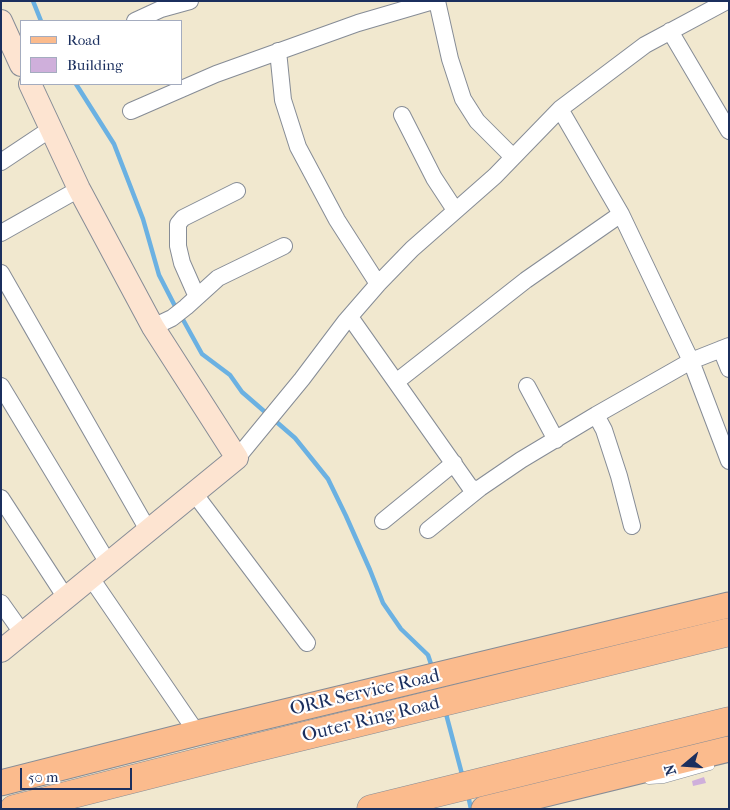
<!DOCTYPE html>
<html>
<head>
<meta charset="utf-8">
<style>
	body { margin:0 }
	#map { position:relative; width:730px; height:810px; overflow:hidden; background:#f1e8cf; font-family:"IM FELL French Canon",serif }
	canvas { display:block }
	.frame { position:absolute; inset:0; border:2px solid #1b2f5e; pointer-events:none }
	.legend { position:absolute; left:20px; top:20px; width:162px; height:65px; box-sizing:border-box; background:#fff; border:1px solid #a4acbf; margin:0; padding:6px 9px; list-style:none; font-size:15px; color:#1b2f5e }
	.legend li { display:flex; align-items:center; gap:10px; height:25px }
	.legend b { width:25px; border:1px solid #a4acbf }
	.north { position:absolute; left:660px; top:740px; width:50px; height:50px; -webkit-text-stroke:4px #fff; paint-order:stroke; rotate:252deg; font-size:14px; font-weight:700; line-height:20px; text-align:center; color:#1b2f5e }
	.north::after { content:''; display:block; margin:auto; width:18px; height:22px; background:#1b2f5e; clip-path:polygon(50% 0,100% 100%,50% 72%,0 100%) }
	.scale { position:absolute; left:20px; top:768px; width:112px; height:22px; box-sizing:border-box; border:2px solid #1b2f5e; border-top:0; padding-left:6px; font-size:15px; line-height:18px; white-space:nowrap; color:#1b2f5e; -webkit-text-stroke:4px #fff; paint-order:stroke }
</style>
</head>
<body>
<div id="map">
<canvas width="730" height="810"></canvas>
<div class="frame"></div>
<ul class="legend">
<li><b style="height:6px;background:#fbbb8d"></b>Road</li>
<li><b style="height:14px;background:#cfafdb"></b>Building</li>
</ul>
<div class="north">N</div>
<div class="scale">50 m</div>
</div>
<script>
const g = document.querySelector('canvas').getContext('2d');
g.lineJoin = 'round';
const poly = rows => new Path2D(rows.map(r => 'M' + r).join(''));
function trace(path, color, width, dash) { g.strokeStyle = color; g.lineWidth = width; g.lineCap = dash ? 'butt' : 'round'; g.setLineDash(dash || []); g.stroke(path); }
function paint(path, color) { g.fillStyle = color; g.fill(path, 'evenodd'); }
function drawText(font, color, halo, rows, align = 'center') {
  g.font = font + ' "IM FELL French Canon",serif'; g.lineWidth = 4.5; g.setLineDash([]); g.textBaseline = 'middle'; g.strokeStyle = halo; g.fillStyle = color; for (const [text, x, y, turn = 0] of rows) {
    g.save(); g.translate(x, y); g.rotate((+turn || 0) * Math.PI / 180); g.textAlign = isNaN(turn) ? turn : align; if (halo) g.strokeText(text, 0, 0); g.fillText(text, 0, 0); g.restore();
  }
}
const stream = poly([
	[33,1,41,21],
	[76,84,114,144,143,219,159,275,177,310],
	[181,316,202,354,230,375,242,392,295,438,328,479,346,516,370,570,383,603,401,629,428,655,433,670],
	[445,710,463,778],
	[468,795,471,809]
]);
const building = poly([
	[704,777,706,783,693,786,692,781]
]);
const lane = poly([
	[649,780,664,779,710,766]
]);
const street = poly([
	[437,1,450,59,463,99,477,121,513,157],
	[135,21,161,9,190,1],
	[670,31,729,131],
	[278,51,283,100,298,147,337,220,378,284],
	[560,109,621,214,691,361,729,461],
	[131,111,216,74,358,23,433,1],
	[402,115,434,178,455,210],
	[1,162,52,128],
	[1,233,79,189],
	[1,273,148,530],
	[197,297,182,263,178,246,178,224,183,218,237,191],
	[350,317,470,487,475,489,480,488,521,460,596,415,691,361,729,346],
	[153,327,172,318,186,307,218,278,284,246],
	[721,349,729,369],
	[396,382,526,280,621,214],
	[1,386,108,563],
	[527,386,556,440],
	[596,415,604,430,619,476,632,526],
	[237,458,302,379,345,322,378,284,412,249,495,176,560,109,645,45,727,1],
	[194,493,307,643],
	[1,498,66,598],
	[383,521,454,463],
	[428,530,480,488],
	[91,578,197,733],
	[1,603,23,634]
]);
const secondary = poly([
	[1,21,21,65],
	[1,651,237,458,153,327,79,189,30,84]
]);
const primary = poly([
	[1,783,197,733,729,605],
	[484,809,729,749]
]);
const highway = poly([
	[14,809,251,749,729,632],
	[371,809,729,721]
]);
const streetNames = [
	["ORR Service Road",365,693,-13],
	["Outer Ring Road",371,720,-14]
];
trace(stream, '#6bb1e2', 4.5);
paint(building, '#cfafdb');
trace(lane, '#868c96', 9);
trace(street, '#868c96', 18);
trace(secondary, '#868c96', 24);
trace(primary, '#868c96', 27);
trace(highway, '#868c96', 29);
trace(lane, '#fff', 8);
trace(street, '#fff', 16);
trace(secondary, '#fde4d1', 22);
trace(primary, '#fbbb8d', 25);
trace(highway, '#fbbb8d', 28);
drawText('19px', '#1b2f5e', '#fff', streetNames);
</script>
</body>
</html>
